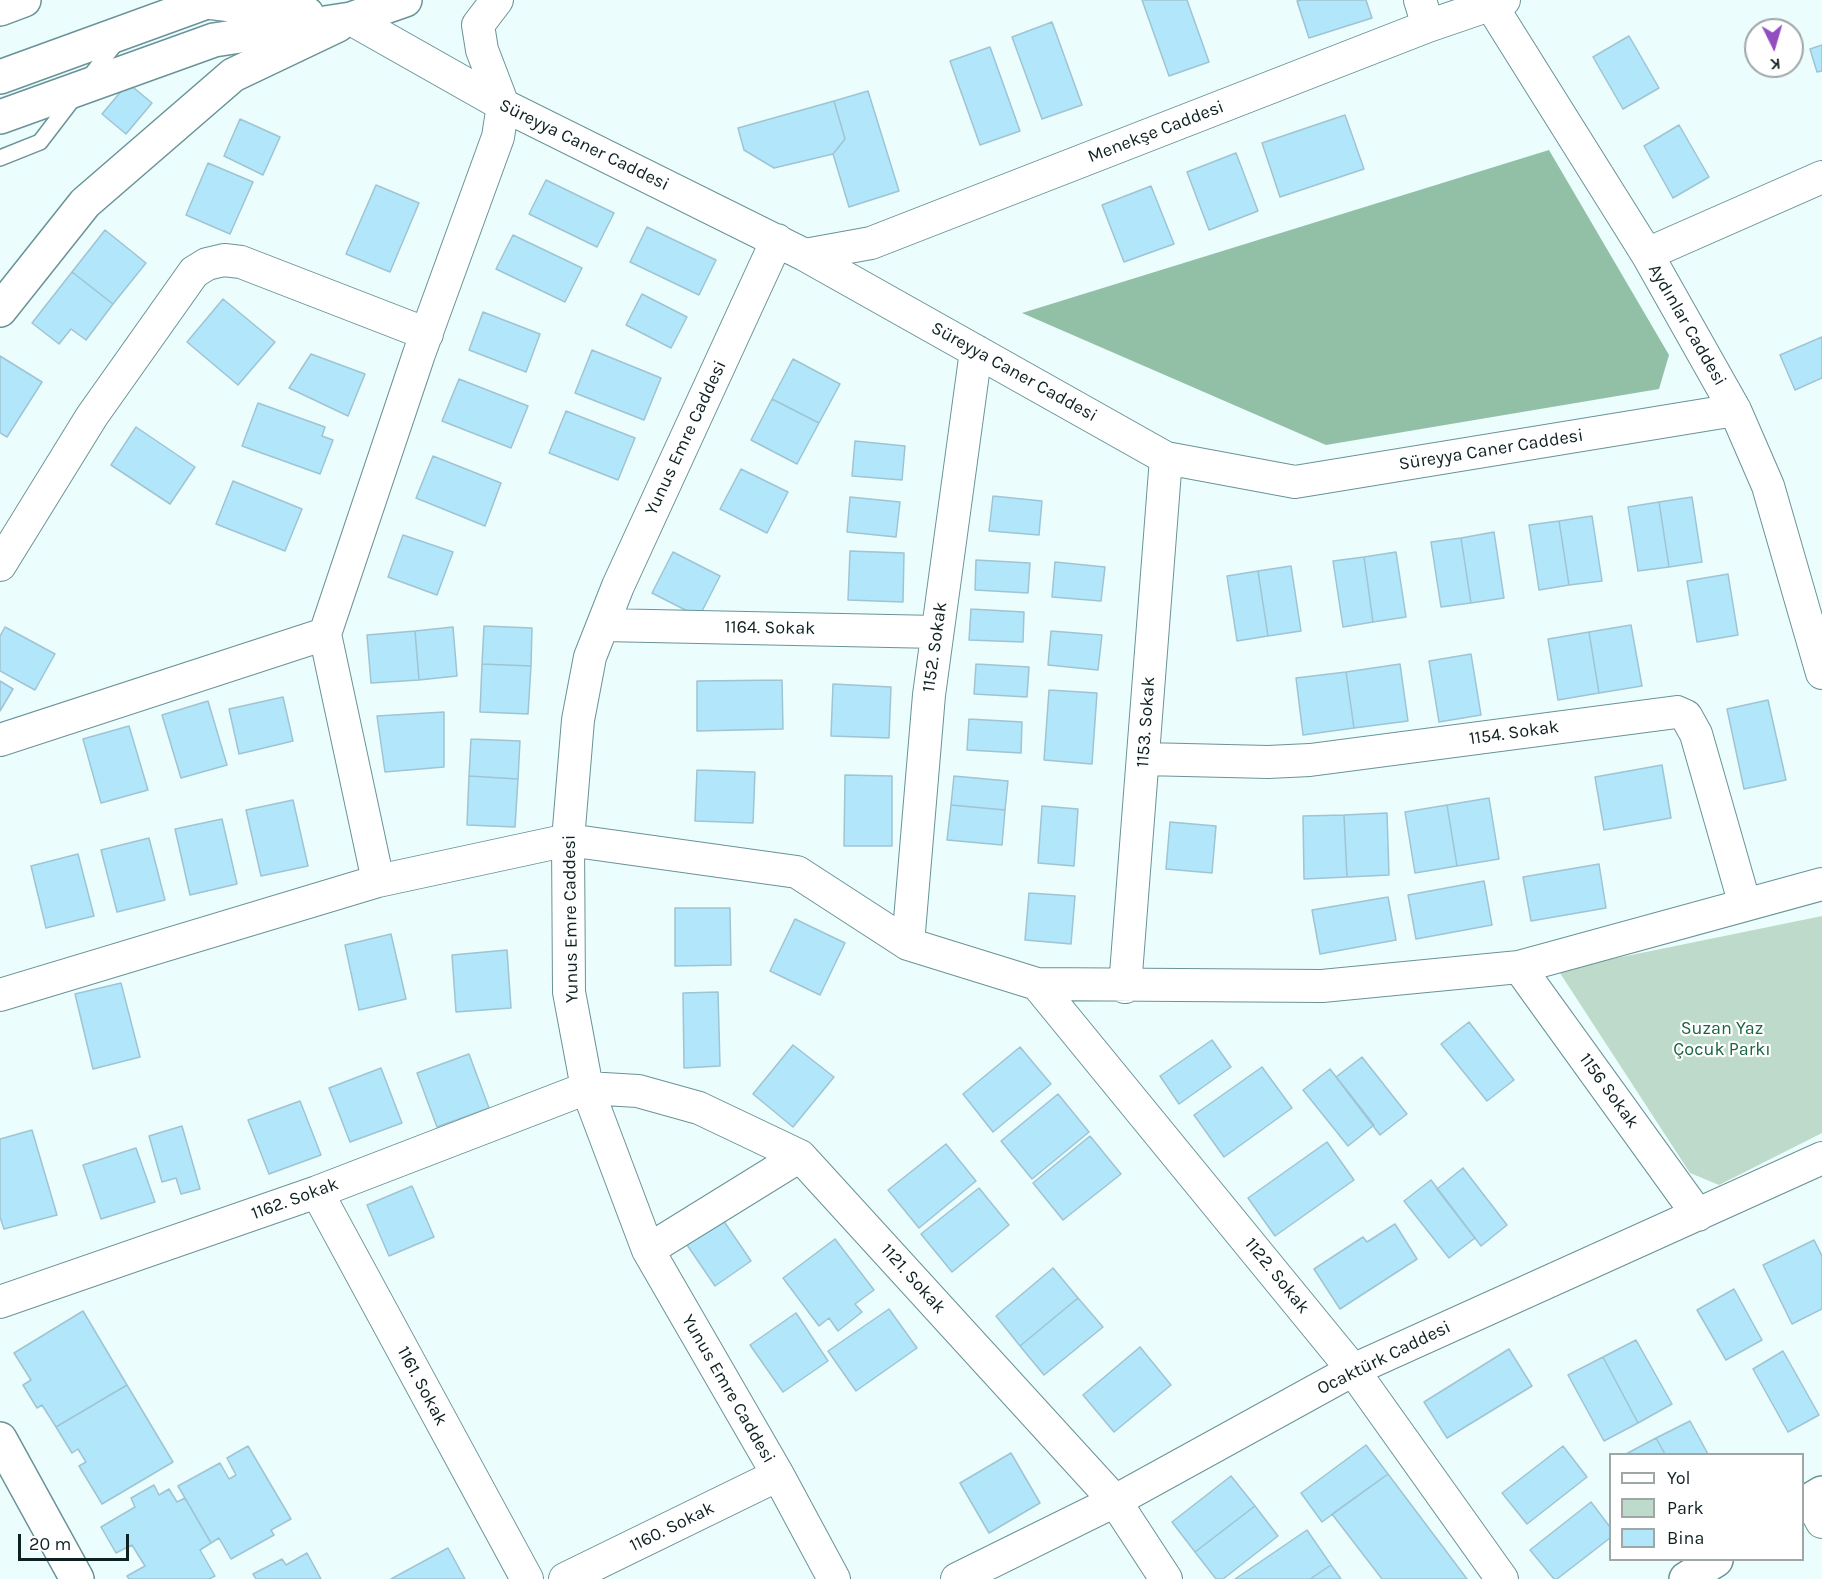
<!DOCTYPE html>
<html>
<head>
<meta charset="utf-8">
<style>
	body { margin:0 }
	#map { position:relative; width:1822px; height:1579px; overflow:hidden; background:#ecfdfe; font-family:Karla,sans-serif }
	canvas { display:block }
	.legend { position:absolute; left:1609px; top:1453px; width:195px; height:108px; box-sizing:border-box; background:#fff; border:2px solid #9fa6a6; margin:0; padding:8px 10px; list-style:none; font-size:18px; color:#0f2021 }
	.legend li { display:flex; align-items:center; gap:12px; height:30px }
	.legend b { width:30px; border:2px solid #9fa6a6 }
	.north { position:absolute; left:1744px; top:18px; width:60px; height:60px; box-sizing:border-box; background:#fff; border:2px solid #9fa6a6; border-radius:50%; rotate:175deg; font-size:16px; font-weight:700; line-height:24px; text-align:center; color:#0f2021 }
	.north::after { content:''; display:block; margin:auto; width:21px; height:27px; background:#934dc1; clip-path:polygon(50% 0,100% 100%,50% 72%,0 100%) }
	.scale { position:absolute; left:18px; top:1534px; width:111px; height:27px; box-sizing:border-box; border:3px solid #0f2021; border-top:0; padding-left:8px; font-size:18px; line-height:21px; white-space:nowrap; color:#0f2021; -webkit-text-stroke:4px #fff; paint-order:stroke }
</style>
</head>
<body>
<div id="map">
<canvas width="1822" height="1579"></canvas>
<ul class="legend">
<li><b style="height:8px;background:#fff"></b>Yol</li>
<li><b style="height:16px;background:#bedaca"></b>Park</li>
<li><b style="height:16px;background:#b1e6fb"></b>Bina</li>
</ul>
<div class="north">K</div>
<div class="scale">20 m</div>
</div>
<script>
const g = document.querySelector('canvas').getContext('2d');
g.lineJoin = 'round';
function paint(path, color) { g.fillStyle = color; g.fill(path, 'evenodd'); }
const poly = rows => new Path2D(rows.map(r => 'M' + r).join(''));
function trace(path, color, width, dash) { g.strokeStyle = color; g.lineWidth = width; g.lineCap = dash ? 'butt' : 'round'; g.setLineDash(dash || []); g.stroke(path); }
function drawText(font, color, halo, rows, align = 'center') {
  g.font = font + ' Karla,sans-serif'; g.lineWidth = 4.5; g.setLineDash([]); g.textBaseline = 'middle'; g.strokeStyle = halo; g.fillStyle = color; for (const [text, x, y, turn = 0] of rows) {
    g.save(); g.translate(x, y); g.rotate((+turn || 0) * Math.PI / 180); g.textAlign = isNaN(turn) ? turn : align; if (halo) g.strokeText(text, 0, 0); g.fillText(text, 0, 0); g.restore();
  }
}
const green = poly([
	[1822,916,1822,1133,1719,1185,1690,1173,1558,970]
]);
const forest = poly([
	[1549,150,1669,355,1659,389,1326,445,1022,313]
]);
const building = poly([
	[1142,0,1187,0,1209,62,1169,76,1142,0],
	[1301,0,1366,0,1372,18,1309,38,1297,1,1301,0],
	[1052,22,1082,105,1042,119,1012,37,1052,22],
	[1629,36,1659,88,1623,109,1593,57,1629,36],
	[1822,45,1822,71,1817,72,1810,49,1822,45],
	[990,47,1020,131,980,145,950,61,990,47],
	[128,83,152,103,126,134,102,114,128,83],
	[868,91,899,191,849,207,833,154,845,139,834,101,868,91],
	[834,101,845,139,833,154,774,168,744,150,738,128,834,101],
	[1345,115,1364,169,1280,197,1262,143,1345,115],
	[240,119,280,137,263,175,224,156,240,119],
	[1679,125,1709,177,1673,198,1644,146,1679,125],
	[1236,153,1258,211,1209,230,1187,172,1236,153],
	[208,163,253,182,230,234,186,215,208,163],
	[546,180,614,213,597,247,529,214,546,180],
	[376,185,419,203,390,272,346,254,376,185],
	[1151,186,1174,244,1124,262,1102,205,1151,186],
	[647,227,716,260,699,295,630,262,647,227],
	[105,230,146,263,113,304,72,272,105,230],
	[513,235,582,268,565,302,496,269,513,235],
	[72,272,113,304,86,340,71,329,59,344,32,323,72,272],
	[642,294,687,317,671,348,626,325,642,294],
	[223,299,275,342,238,385,187,342,223,299],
	[483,312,540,334,526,372,469,350,483,312],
	[1822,337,1822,378,1795,390,1780,355,1822,337],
	[592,350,661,378,644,420,575,393,592,350],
	[311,354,365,374,348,416,289,388,311,354],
	[0,356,42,382,7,437,0,433,0,356],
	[793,359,840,384,819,423,772,399,793,359],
	[459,379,528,406,511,448,442,421,459,379],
	[772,399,819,423,797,464,751,440,772,399],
	[258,403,325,427,322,436,333,440,320,474,242,446,258,403],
	[566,411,635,438,618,480,549,453,566,411],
	[136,427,195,467,170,504,111,465,136,427],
	[855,441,905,446,902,480,852,476,855,441],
	[433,456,501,483,485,526,416,498,433,456],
	[741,469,788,492,767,533,720,509,741,469],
	[233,481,302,509,285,551,216,524,233,481],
	[993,496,1042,501,1039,535,989,531,993,496],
	[850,497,900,502,896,537,847,532,850,497],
	[1692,497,1702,562,1669,567,1659,502,1692,497],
	[1659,502,1669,567,1638,571,1628,507,1659,502],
	[1592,516,1602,581,1569,585,1559,521,1592,516],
	[1559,521,1569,585,1539,590,1529,525,1559,521],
	[1494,532,1504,598,1471,603,1461,538,1494,532],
	[403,535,453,552,437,595,388,577,403,535],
	[1461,538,1471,603,1441,607,1431,542,1461,538],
	[850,551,904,553,903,602,848,600,850,551],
	[673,552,720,576,699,617,652,593,673,552],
	[1396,552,1406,617,1373,622,1364,557,1396,552],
	[1364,557,1373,622,1343,627,1333,561,1364,557],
	[976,560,1030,563,1028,593,975,590,976,560],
	[1055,562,1105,567,1101,601,1052,597,1055,562],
	[1291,566,1301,631,1268,636,1258,571,1291,566],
	[1258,571,1268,636,1237,641,1227,576,1258,571],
	[1728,574,1738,635,1697,642,1687,581,1728,574],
	[971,609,1024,612,1023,642,969,640,971,609],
	[1631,625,1642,686,1599,693,1589,632,1631,625],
	[484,626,532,628,531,666,482,664,484,626],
	[5,627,55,654,35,690,0,671,0,636,5,627],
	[453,627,457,676,419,680,415,631,453,627],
	[415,631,419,680,371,683,367,635,415,631],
	[1051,631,1102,635,1098,670,1048,665,1051,631],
	[1589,632,1599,693,1558,700,1548,639,1589,632],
	[1471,654,1481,715,1439,722,1429,661,1471,654],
	[482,664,531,666,528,714,480,712,482,664],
	[976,664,1029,667,1027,697,974,694,976,664],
	[1400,664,1408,721,1354,728,1346,672,1400,664],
	[1346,672,1354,728,1303,735,1296,678,1346,672],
	[782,680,783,729,697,731,697,681,782,680],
	[0,681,13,689,0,711,0,681],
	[833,684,891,687,889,738,831,736,833,684],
	[1049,690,1097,693,1092,764,1044,760,1049,690],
	[283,697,293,741,239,754,229,709,283,697],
	[1768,700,1786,780,1744,789,1727,709,1768,700],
	[208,701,227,765,181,778,162,715,208,701],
	[444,712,444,767,385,772,377,716,444,712],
	[969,719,1022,722,1021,753,967,750,969,719],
	[129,726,148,790,101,803,83,739,129,726],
	[471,739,520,741,518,779,469,776,471,739],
	[1662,765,1671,818,1604,830,1595,777,1662,765],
	[697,770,755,772,753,823,695,821,697,770],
	[845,775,892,776,892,846,844,846,845,775],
	[469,776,518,779,515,827,467,825,469,776],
	[954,776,1008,781,1005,810,951,805,954,776],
	[1489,798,1499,859,1457,866,1447,805,1489,798],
	[293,800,308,866,261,876,246,810,293,800],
	[951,805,1005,810,1002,845,947,840,951,805],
	[1447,805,1457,866,1415,873,1405,812,1447,805],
	[1042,806,1078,809,1074,866,1038,863,1042,806],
	[1387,813,1389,875,1347,877,1344,815,1387,813],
	[1344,815,1347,877,1304,879,1303,816,1344,815],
	[222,819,237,884,190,895,175,829,222,819],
	[1170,822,1216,826,1212,873,1166,869,1170,822],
	[149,838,165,900,117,912,101,850,149,838],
	[78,854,94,916,46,928,31,866,78,854],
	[1599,864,1606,908,1531,921,1523,877,1599,864],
	[1484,881,1492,925,1416,939,1408,895,1484,881],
	[1029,893,1075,896,1071,944,1025,940,1029,893],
	[1388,897,1396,940,1320,954,1312,910,1388,897],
	[675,908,730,908,731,965,675,966,675,908],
	[795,919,845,943,820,995,770,971,795,919],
	[391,934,406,999,359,1010,345,945,391,934],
	[507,950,511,1008,456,1012,452,955,507,950],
	[121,983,140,1057,93,1069,75,994,121,983],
	[718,992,720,1066,684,1068,683,993,718,992],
	[1469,1022,1514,1080,1487,1101,1441,1044,1469,1022],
	[1212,1040,1231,1067,1179,1104,1160,1076,1212,1040],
	[793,1045,834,1077,793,1127,753,1094,793,1045],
	[1020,1047,1051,1084,993,1132,963,1094,1020,1047],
	[469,1054,489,1108,437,1127,417,1073,469,1054],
	[1362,1057,1407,1114,1380,1135,1336,1077,1362,1057],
	[1262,1067,1292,1108,1224,1157,1194,1115,1262,1067],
	[381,1068,402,1123,350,1142,329,1088,381,1068],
	[1330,1069,1374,1125,1348,1146,1303,1090,1330,1069],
	[1058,1094,1089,1132,1032,1179,1001,1141,1058,1094],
	[300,1101,321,1155,269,1174,248,1120,300,1101],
	[182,1126,200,1189,181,1194,176,1178,162,1182,149,1136,182,1126],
	[32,1130,57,1215,4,1229,0,1217,0,1139,32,1130],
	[1090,1136,1121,1174,1063,1220,1033,1183,1090,1136],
	[1327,1142,1354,1180,1275,1236,1248,1198,1327,1142],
	[946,1144,976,1181,919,1228,888,1190,946,1144],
	[136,1148,155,1202,101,1219,83,1165,136,1148],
	[1463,1168,1507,1225,1481,1246,1437,1189,1463,1168],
	[1431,1180,1475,1238,1449,1258,1404,1201,1431,1180],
	[412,1186,434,1237,389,1256,367,1205,412,1186],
	[979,1188,1009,1225,952,1272,921,1234,979,1188],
	[721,1217,751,1261,715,1286,685,1242,721,1217],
	[1395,1224,1417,1259,1340,1309,1314,1269,1363,1237,1367,1242,1395,1224],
	[835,1239,874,1290,855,1304,862,1312,838,1331,829,1318,819,1326,783,1278,835,1239],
	[1814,1240,1822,1256,1822,1309,1792,1324,1763,1265,1814,1240],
	[1053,1268,1078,1298,1020,1346,996,1316,1053,1268],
	[1734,1289,1762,1340,1726,1360,1697,1310,1734,1289],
	[1078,1298,1103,1327,1044,1375,1020,1346,1078,1298],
	[889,1309,917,1348,856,1391,828,1351,889,1309],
	[83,1311,127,1385,56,1427,42,1405,37,1408,23,1385,31,1380,14,1353,83,1311],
	[796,1313,828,1361,783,1392,750,1345,796,1313],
	[1636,1340,1672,1404,1638,1423,1603,1357,1636,1340],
	[1140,1347,1171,1385,1114,1432,1083,1395,1140,1347],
	[1509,1349,1532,1386,1447,1438,1424,1402,1509,1349],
	[1783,1351,1819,1415,1788,1432,1753,1369,1783,1351],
	[1603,1357,1638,1423,1604,1441,1568,1375,1603,1357],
	[127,1385,173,1462,102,1504,79,1466,86,1462,78,1449,72,1453,56,1427,127,1385],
	[1690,1421,1708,1454,1665,1454,1656,1438,1690,1421],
	[1656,1438,1665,1454,1626,1454,1656,1438],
	[1366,1445,1388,1474,1322,1522,1301,1493,1366,1445],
	[248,1446,291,1519,271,1530,274,1535,231,1559,219,1538,211,1543,178,1486,220,1463,229,1479,236,1475,227,1458,248,1446],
	[1563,1446,1587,1477,1527,1524,1502,1493,1563,1446],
	[1011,1453,1040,1503,989,1533,960,1483,1011,1453],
	[1388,1474,1467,1579,1382,1579,1332,1514,1388,1474],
	[1231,1476,1255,1506,1195,1552,1172,1522,1231,1476],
	[154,1485,159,1495,169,1489,177,1502,185,1498,211,1543,200,1550,215,1576,209,1579,129,1579,127,1576,145,1566,132,1545,116,1553,101,1527,135,1507,131,1498,154,1485],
	[1591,1502,1610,1527,1610,1538,1557,1579,1554,1579,1530,1550,1591,1502],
	[1255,1506,1278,1536,1223,1579,1216,1579,1195,1552,1255,1506],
	[1307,1530,1331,1565,1310,1579,1235,1579,1307,1530],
	[448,1548,465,1579,391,1579,448,1548],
	[307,1553,321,1579,256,1579,253,1574,282,1559,286,1565,307,1553],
	[1331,1565,1341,1579,1310,1579,1331,1565]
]);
const service = poly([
	[0,158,40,142,118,40]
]);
const minor = poly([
	[1420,0,1428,26],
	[1491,5,1647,254,1735,410,1768,486,1822,673],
	[351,19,503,105,805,255,1166,458,1295,482,1735,410],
	[777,240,618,586,590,657,578,720,568,840,569,992,587,1088,648,1250,778,1475,834,1579],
	[1647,254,1822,177],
	[805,255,871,243,1428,26,1504,0],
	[0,565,92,416,194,272,207,264,224,260,241,262,427,334],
	[603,625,937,632],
	[325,634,378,881],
	[0,740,325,634,419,354,498,137,503,105,482,50,478,25,497,0],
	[1144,759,1268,762,1310,760,1677,712,1686,716,1696,734,1745,905],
	[908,944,929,695,976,351],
	[1519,967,1698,1215],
	[1037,984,1353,1370,1502,1579],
	[1125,987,1166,458],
	[0,995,378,881,568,840,797,872,908,944,1037,984,1322,986,1519,967,1822,884],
	[317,1192,527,1579],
	[648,1250,800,1156],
	[0,1302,317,1192,587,1088,638,1091,699,1108,800,1156,1115,1501,1166,1579],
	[1810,1500,1822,1522],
	[565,1579,778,1475],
	[957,1579,1115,1501,1353,1370,1822,1158]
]);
const secondary = poly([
	[0,310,85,203,233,75,338,25],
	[0,1439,77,1579],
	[1802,1505,1822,1493],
	[1686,1579,1716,1560]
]);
const primary = poly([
	[207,2,307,14],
	[0,117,214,40,351,19,405,0]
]);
const trunk = poly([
	[0,9,24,0],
	[0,77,212,0]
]);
const streetNames = [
	["Menekşe Caddesi",1156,132,-21],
	["Süreyya Caner Caddesi",584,145,26],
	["Aydınlar Caddesi",1687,325,60],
	["Süreyya Caner Caddesi",1014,372,29],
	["Yunus Emre Caddesi",686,438,-65],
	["Süreyya Caner Caddesi",1491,450,-9],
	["1164. Sokak",770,628,1],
	["1152. Sokak",935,647,-82],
	["1153. Sokak",1146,722,-86],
	["1154. Sokak",1514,733,-8],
	["Yunus Emre Caddesi",571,919,-91],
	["1156 Sokak",1609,1091,54],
	["1162. Sokak",295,1199,-20],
	["1122. Sokak",1277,1276,51],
	["1121. Sokak",913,1279,48],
	["Ocaktürk Caddesi",1384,1358,-26],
	["1161. Sokak",422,1386,62],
	["Yunus Emre Caddesi",728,1389,60],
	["1160. Sokak",672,1527,-26]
];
const parkNames = [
	["Suzan Yaz",1722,1029],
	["Çocuk Parkı",1722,1050]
];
paint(green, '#bedaca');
paint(forest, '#92c0a6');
paint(building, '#b1e6fb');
trace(building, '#9fc4d3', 1.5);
trace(service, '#6a9397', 18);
trace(minor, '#6a9397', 34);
trace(secondary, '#6a9397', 36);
trace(primary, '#6a9397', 36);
trace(trunk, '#6a9397', 36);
trace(service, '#fff', 15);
trace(minor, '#fff', 32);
trace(secondary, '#fff', 33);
trace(primary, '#fff', 33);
trace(trunk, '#fff', 33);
drawText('18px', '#0f2021', '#fff', streetNames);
drawText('18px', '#196544', '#fff', parkNames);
</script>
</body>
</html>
